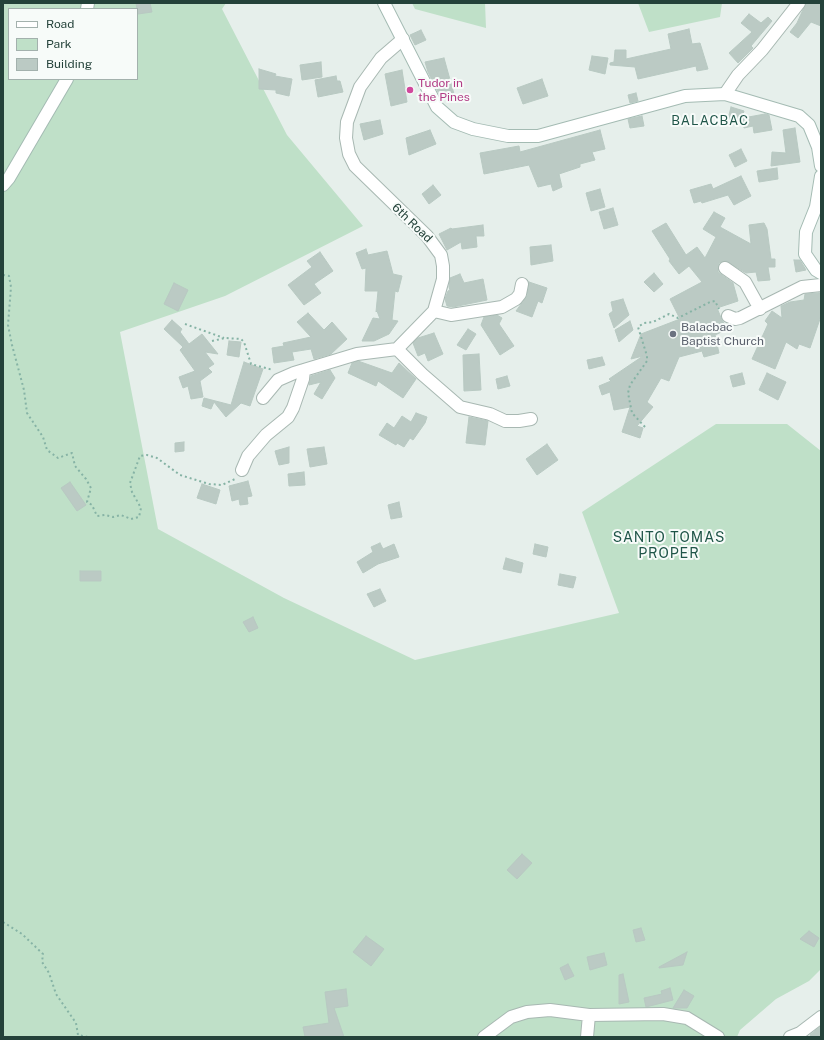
<!DOCTYPE html>
<html>
<head>
<meta charset="utf-8">
<style>
	body { margin:0 }
	#map { position:relative; width:824px; height:1040px; overflow:hidden; background:#e6efeb; font-family:"Public Sans",sans-serif }
	canvas { display:block }
	.frame { position:absolute; inset:0; border:4px solid #24423a; pointer-events:none }
	.legend { position:absolute; left:8px; top:8px; width:130px; height:72px; box-sizing:border-box; background:#f7fbf9; border:1px solid #a3b1ad; margin:0; padding:5px 7px; list-style:none; font-size:12px; color:#24423a }
	.legend li { display:flex; align-items:center; gap:8px; height:20px }
	.legend b { width:20px; border:1px solid #a3b1ad }
</style>
</head>
<body>
<div id="map">
<canvas width="824" height="1040"></canvas>
<div class="frame"></div>
<ul class="legend">
<li><b style="height:5px;background:#fff"></b>Road</li>
<li><b style="height:11px;background:#bfe0c8"></b>Park</li>
<li><b style="height:11px;background:#bbcac4"></b>Building</li>
</ul>
</div>
<script>
const g = document.querySelector('canvas').getContext('2d');
g.lineJoin = 'round';
function paint(path, color) { g.fillStyle = color; g.fill(path, 'evenodd'); }
const poly = rows => new Path2D(rows.map(r => 'M' + r).join(''));
function trace(path, color, width, dash) { g.strokeStyle = color; g.lineWidth = width; g.lineCap = dash ? 'butt' : 'round'; g.setLineDash(dash || []); g.stroke(path); }
function drawText(font, color, halo, rows, align = 'center') {
  g.font = font + ' "Public Sans",sans-serif'; g.lineWidth = 4; g.setLineDash([]); g.textBaseline = 'middle'; g.strokeStyle = halo; g.fillStyle = color; for (const [text, x, y, turn = 0] of rows) {
    g.save(); g.translate(x, y); g.rotate((+turn || 0) * Math.PI / 180); g.textAlign = isNaN(turn) ? turn : align; if (halo) g.strokeText(text, 0, 0); g.fillText(text, 0, 0); g.restore();
  }
}
const green = poly([
	[3,3,226,3,222,9,287,135,363,226,225,296,120,332,158,529,284,598,415,660,619,613,582,512,716,424,787,424,821,451,821,969,809,981,776,999,740,1030,737,1037,3,1037],
	[9,9,137,9,137,79,9,79],
	[412,3,485,3,486,28,415,9],
	[638,3,722,3,720,17,649,32]
]);
const building = poly([
	[136,3,150,3,152,12,138,14,136,3],
	[806,3,821,3,821,26,811,22,798,38,790,32,797,23,806,3],
	[749,14,761,23,768,17,772,21,751,46,753,48,738,63,729,53,752,32,741,23,749,14],
	[689,29,692,44,700,43,708,69,697,71,696,66,638,79,635,67,610,65,610,63,614,62,615,50,626,50,626,59,671,49,668,34,689,29],
	[421,30,426,40,415,45,410,35,421,30],
	[592,56,608,58,605,74,589,70,592,56],
	[444,58,454,94,441,98,428,72,425,62,444,58],
	[321,62,322,77,302,80,300,65,321,62],
	[259,69,276,74,275,76,292,79,289,96,276,93,276,90,259,89,259,69],
	[402,70,407,102,391,106,385,74,402,70],
	[336,76,337,81,340,81,343,92,318,97,315,80,336,76],
	[542,79,548,96,523,104,517,88,542,79],
	[636,93,638,101,630,103,628,95,636,93],
	[731,107,744,111,740,123,728,119,731,107],
	[765,114,769,115,772,130,754,133,753,126,744,128,743,118,765,114],
	[642,116,644,126,630,128,628,119,642,116],
	[380,120,383,134,364,140,360,124,380,120],
	[795,128,800,162,771,166,772,152,786,153,783,130,795,128],
	[430,130,436,144,409,155,406,138,430,130],
	[600,130,605,149,592,152,595,160,580,164,580,167,559,174,562,187,553,191,551,184,538,187,529,165,484,174,480,153,519,146,520,152,600,130],
	[741,149,747,161,735,167,729,155,741,149],
	[777,168,778,179,759,182,757,171,777,168],
	[741,176,751,196,734,205,728,195,702,203,701,201,694,203,690,190,711,184,713,189,741,176],
	[433,185,441,195,429,204,422,194,433,185],
	[600,189,605,207,591,211,586,193,600,189],
	[613,208,618,225,604,229,599,212,613,208],
	[714,212,725,218,720,227,751,244,749,225,764,223,767,229,771,259,775,259,775,267,768,267,770,280,758,281,756,272,746,273,726,261,719,263,718,272,733,283,738,301,717,308,722,320,728,329,715,335,719,353,704,357,702,351,679,357,669,381,661,378,647,402,653,407,637,426,643,428,640,438,622,432,630,407,614,410,610,392,602,395,599,386,611,381,609,379,643,356,631,359,641,334,680,319,670,299,702,282,689,266,679,274,669,261,670,259,652,231,666,223,686,255,697,247,705,258,716,237,703,229,714,212],
	[483,225,484,236,476,236,477,247,462,249,461,242,447,250,439,234,451,228,452,229,483,225],
	[551,245,553,261,531,265,530,247,551,245],
	[366,249,368,255,387,251,393,274,402,276,398,292,395,291,392,320,398,321,389,334,374,341,362,341,373,318,380,319,377,311,376,312,378,291,365,291,366,268,362,269,356,253,366,249],
	[320,252,333,271,314,284,321,293,304,305,288,285,312,267,307,261,320,252],
	[794,260,800,260,806,270,796,272,794,260],
	[654,273,663,284,654,292,644,282,654,273],
	[460,274,464,283,483,279,487,300,453,307,447,306,445,299,448,291,450,290,449,287,450,278,460,274],
	[529,282,547,288,542,303,538,301,532,317,516,311,527,296,529,282],
	[174,283,188,290,178,311,164,304,174,283],
	[819,293,821,293,821,316,810,348,799,344,797,349,786,342,775,369,752,359,768,324,765,321,772,311,782,318,781,306,790,302,804,300,805,294,819,293],
	[623,299,629,315,614,328,609,314,613,311,611,302,623,299],
	[308,313,324,330,332,322,347,339,331,354,314,359,311,349,292,352,294,360,274,363,272,348,284,346,283,343,311,337,297,322,308,313],
	[497,315,502,318,499,324,514,346,500,355,481,325,484,317,497,315],
	[172,320,182,329,180,332,189,344,202,334,218,354,205,352,214,364,208,368,212,372,200,381,203,397,191,399,188,386,183,388,179,377,195,371,180,350,183,347,164,329,172,320],
	[630,321,633,330,619,342,615,330,630,321],
	[468,329,476,334,466,350,457,345,468,329],
	[434,333,443,354,428,361,425,353,418,356,413,343,418,338,434,333],
	[229,341,241,342,239,357,227,355,229,341],
	[479,354,481,390,464,391,463,355,479,354],
	[602,357,605,365,589,369,587,360,602,357],
	[358,361,392,373,399,363,416,379,403,398,378,381,376,386,348,373,352,363,358,361],
	[244,362,263,369,250,406,241,403,226,417,214,402,211,409,202,406,204,398,231,405,244,362],
	[330,370,335,378,322,399,314,394,321,382,309,385,311,376,330,370],
	[742,373,745,384,733,387,730,376,742,373],
	[767,373,786,382,778,400,759,390,767,373],
	[507,376,510,386,498,389,496,379,507,376],
	[416,413,427,417,425,423,413,440,410,438,404,447,397,443,396,445,379,435,387,423,394,428,402,416,411,422,416,413],
	[469,417,488,421,485,445,466,443,469,417],
	[184,442,184,451,175,452,175,443,184,442],
	[547,444,558,460,537,475,526,459,547,444],
	[289,447,289,463,279,465,275,451,289,447],
	[324,447,327,464,310,467,307,449,324,447],
	[304,472,305,485,289,486,288,474,304,472],
	[248,481,252,496,247,497,248,504,240,505,239,499,232,501,229,486,248,481],
	[70,482,86,505,77,511,61,488,70,482],
	[202,484,220,490,216,504,197,498,202,484],
	[399,502,402,517,391,519,388,505,399,502],
	[380,543,383,549,394,544,399,557,378,564,363,573,357,562,373,552,371,547,380,543],
	[535,544,548,547,546,557,533,554,535,544],
	[506,558,523,563,521,573,503,569,506,558],
	[80,571,101,571,101,581,80,581,80,571],
	[560,574,576,577,573,588,558,585,560,574],
	[380,589,386,601,374,607,367,594,380,589],
	[253,617,258,628,249,632,243,622,253,617],
	[522,854,532,863,517,879,507,870,522,854],
	[641,928,645,940,636,942,633,930,641,928],
	[809,931,819,938,814,947,800,939,809,931],
	[366,936,384,949,371,966,353,952,366,936],
	[687,952,683,965,659,968,659,967,687,952],
	[604,953,607,965,590,970,587,957,604,953],
	[568,964,574,976,565,980,560,968,568,964],
	[623,974,629,1002,619,1004,619,975,623,974],
	[670,988,673,1000,646,1007,644,998,662,994,661,991,670,988],
	[346,989,348,1006,334,1008,344,1037,305,1037,303,1027,329,1023,325,992,346,989],
	[684,990,694,996,687,1008,673,1008,684,990],
	[821,1026,821,1037,811,1037,810,1035,821,1026]
]);
const path = poly([
	[3,275,9,276,11,287,8,325,12,345,24,390,27,413,43,437,47,450,58,458,72,453,75,466,86,479,91,488,87,502,92,505,97,516,105,515,113,517,121,515,131,519,139,517,141,508,132,492,130,483,140,456,147,455,157,458,180,475,209,484,222,485,235,479],
	[185,324,224,338],
	[212,341,225,338,241,339,244,342,251,364,273,370],
	[645,427,632,413,628,393,630,385,647,361,647,356,638,327,644,323,653,322,669,314,678,318,710,302,715,301,719,309],
	[3,922,22,934,43,954,42,962,49,973,56,994,76,1023,78,1035,88,1037]
]);
const minor = poly([
	[725,94,738,75,762,50,799,3],
	[725,268,745,282,760,309],
	[434,311,451,315,502,307,516,299,520,294,522,284],
	[728,316,735,319,740,318,802,287,821,285],
	[397,349,422,374,460,407,490,414,505,421,519,421,531,419],
	[263,398,278,380,294,373,357,354,397,349,434,311,443,279,443,266,441,255,427,236,355,166,349,154,346,138,347,122,360,87,381,58,403,39],
	[242,470,248,456,266,435,288,417,293,408,303,379,304,370],
	[484,1037,511,1017,527,1012,550,1010,589,1015,663,1014,687,1018,718,1037],
	[587,1037,589,1015],
	[790,1037,800,1033,821,1017]
]);
const secondary = poly([
	[384,3,437,107,454,122,473,129,508,136,538,136,685,96,725,94,799,116,809,125,818,147,821,166],
	[87,9,88,3],
	[821,176,816,207,806,232,805,254,816,270,821,273],
	[3,185,9,178,67,79]
]);
const markers = [
	[410,90,4,"#d1479c"],
	[673,334,4,"#6b7280"]
];
const hotelNames = [
	["Tudor in",418,83],
	["the Pines",418,97]
];
const streetNames = [
	["6th Road",412,223,44]
];
const worshipNames = [
	["Balacbac",681,327],
	["Baptist Church",681,341]
];
const neighbourhoodNames = [
	["BALACBAC",710,121]
];
const quarterNames = [
	["SANTO TOMAS",669,538],
	["PROPER",669,554]
];
paint(green, '#bfe0c8');
paint(building, '#bbcac4');
trace(building, '#b8c9c2', 1);
trace(minor, '#a8b8b2', 14);
trace(secondary, '#a4bbb3', 14);
trace(path, '#86b3a5', 2, [2, 3]);
trace(minor, '#fff', 12);
trace(secondary, '#fff', 12);
for (const [x, y, r, color] of markers) { const dot = new Path2D(); dot.arc(x, y, r, 0, 2 * Math.PI); g.fillStyle = color; g.fill(dot); trace(dot, '#f7fbf9', 1.5); }
drawText('12px', '#b23c85', '#f7fbf9', hotelNames, 'left');
drawText('12px', '#24423a', '#f7fbf9', streetNames);
drawText('12px', '#5b616d', '#f7fbf9', worshipNames, 'left');
g.letterSpacing = '1px';
drawText('13px', '#1f5548', '#f7fbf9', neighbourhoodNames);
g.letterSpacing = '0px';
g.letterSpacing = '1px';
drawText('14px', '#1f5548', '#f7fbf9', quarterNames);
g.letterSpacing = '0px';
</script>
</body>
</html>
